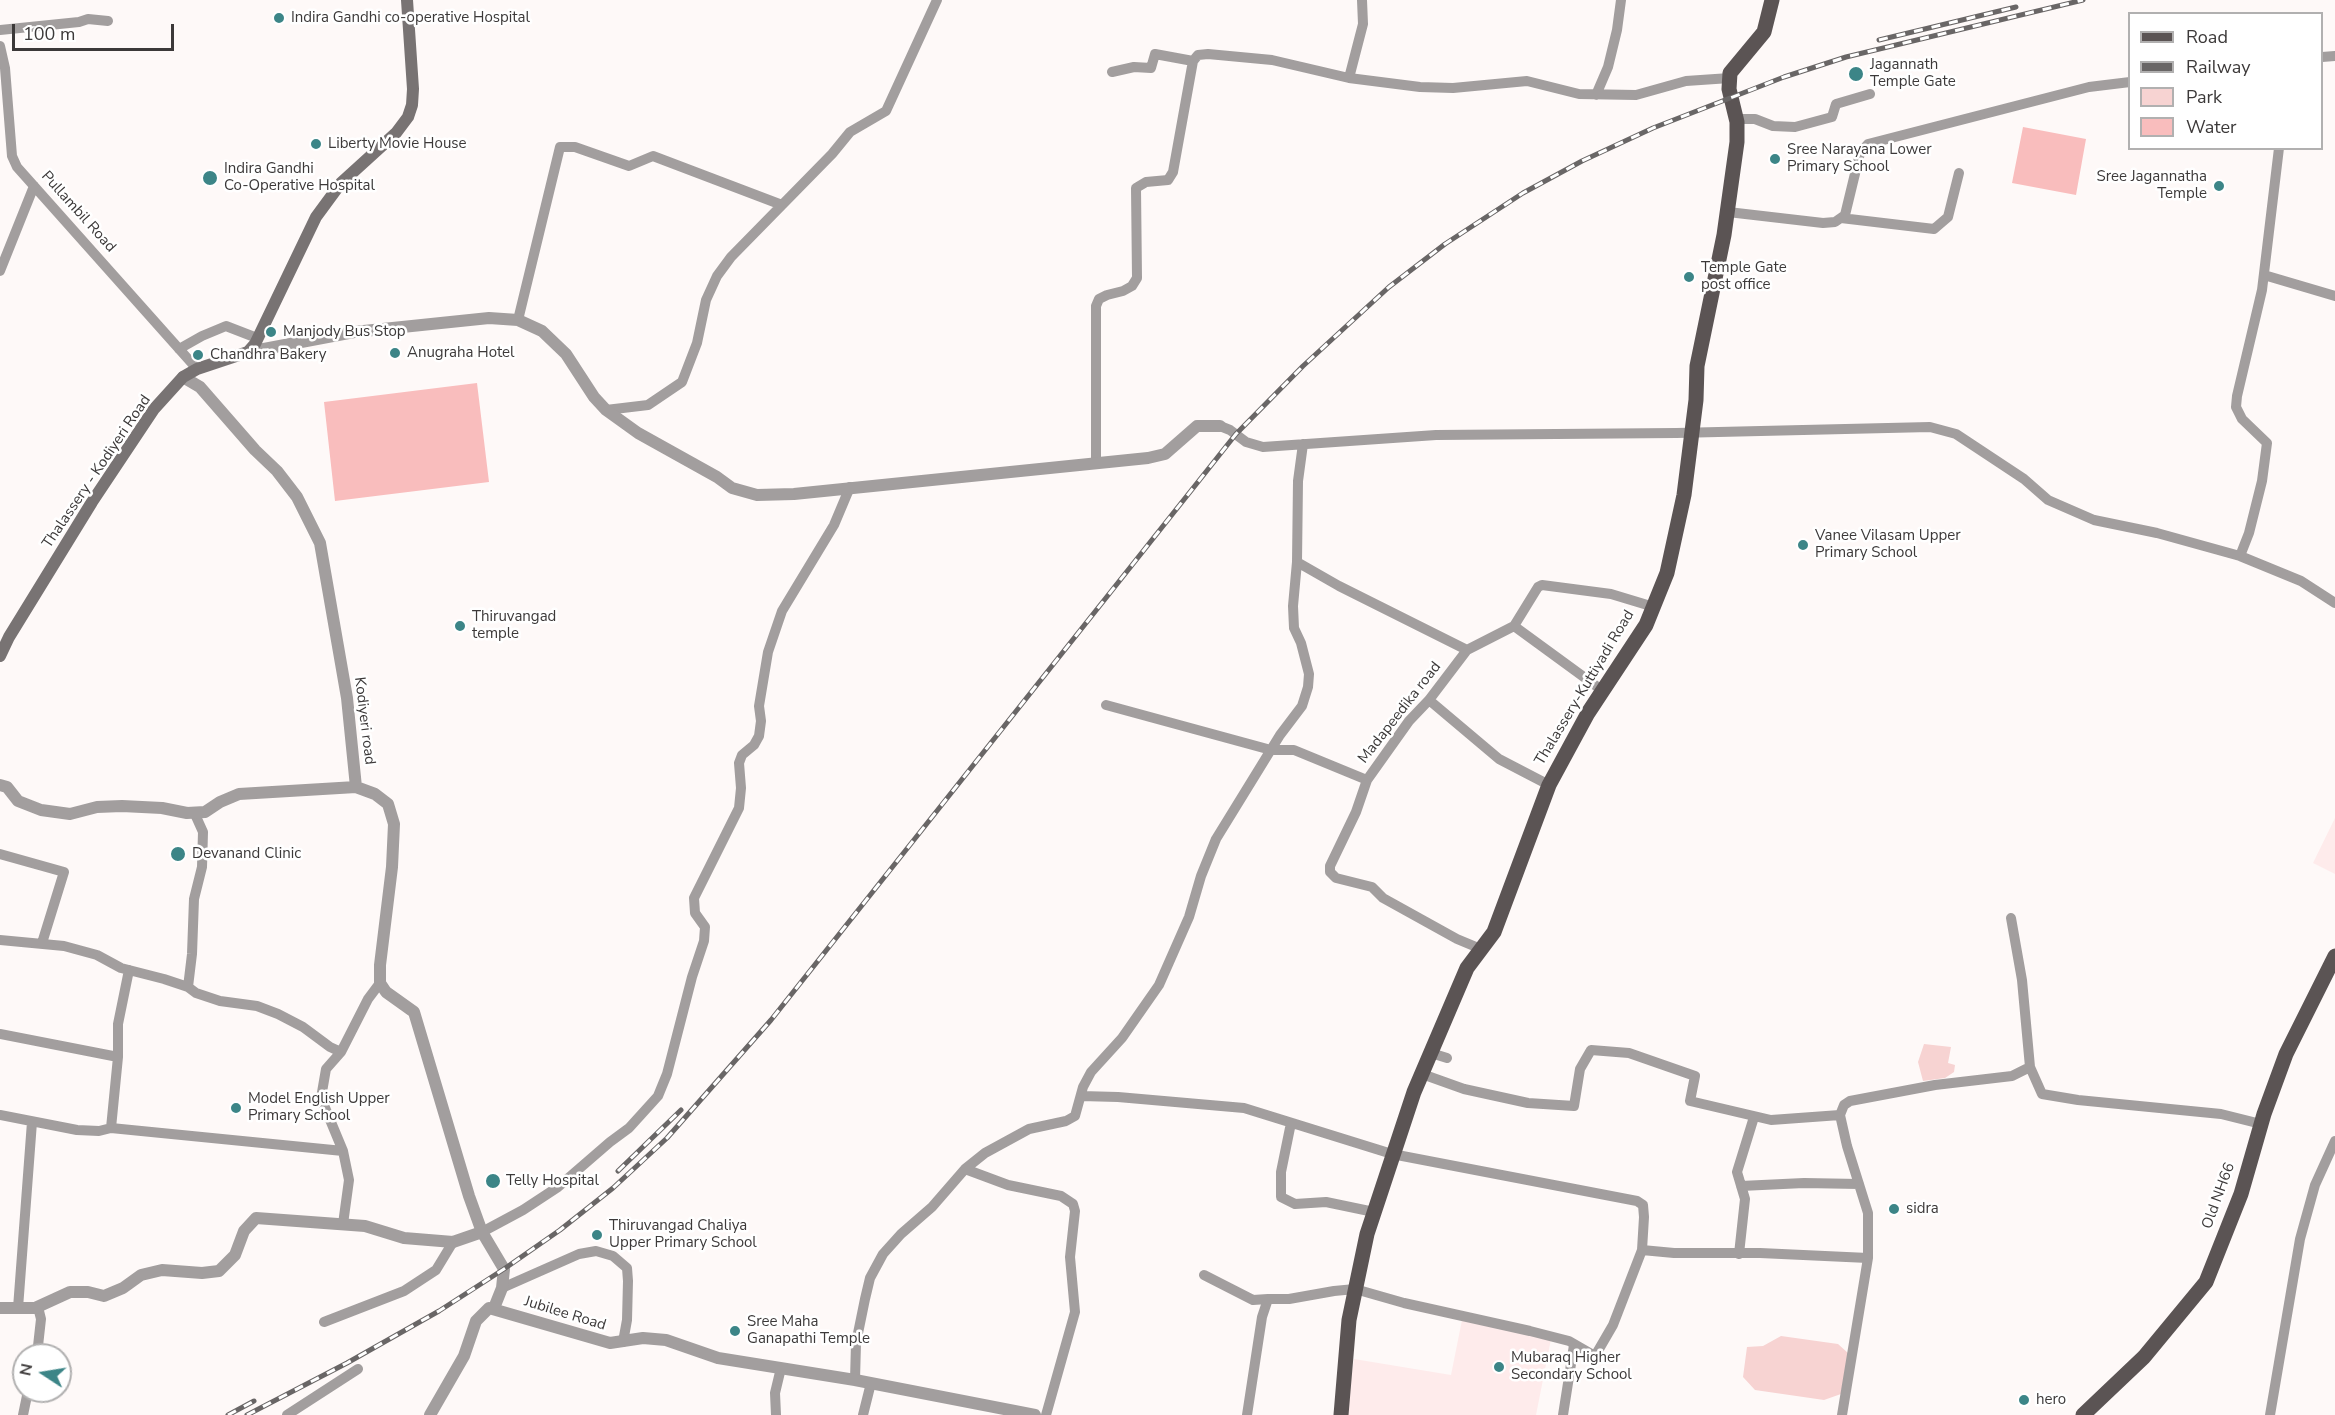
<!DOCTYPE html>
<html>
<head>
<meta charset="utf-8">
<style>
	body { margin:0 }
	#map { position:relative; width:2335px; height:1415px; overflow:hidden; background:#fef9f8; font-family:"Nunito Sans",sans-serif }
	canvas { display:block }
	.legend { position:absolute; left:2128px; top:12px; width:195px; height:138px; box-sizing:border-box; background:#fff; border:2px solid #b1b0b0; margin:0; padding:8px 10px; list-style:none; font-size:18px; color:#3c3939 }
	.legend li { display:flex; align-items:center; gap:12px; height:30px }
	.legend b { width:30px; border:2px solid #b1b0b0 }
	.north { position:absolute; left:12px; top:1343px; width:60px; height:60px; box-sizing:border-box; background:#fff; border:2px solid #b1b0b0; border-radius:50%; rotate:282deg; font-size:16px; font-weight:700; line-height:24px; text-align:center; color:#3c3939 }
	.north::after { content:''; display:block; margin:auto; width:21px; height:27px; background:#3c8587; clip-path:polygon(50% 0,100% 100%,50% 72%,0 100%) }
	.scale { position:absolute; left:12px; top:24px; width:162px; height:27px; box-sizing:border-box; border:3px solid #3c3939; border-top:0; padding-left:8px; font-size:18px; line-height:21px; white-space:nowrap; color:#3c3939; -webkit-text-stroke:4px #fff; paint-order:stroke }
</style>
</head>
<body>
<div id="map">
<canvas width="2335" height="1415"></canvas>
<ul class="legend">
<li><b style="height:8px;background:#5b5454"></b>Road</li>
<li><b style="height:8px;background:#696666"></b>Railway</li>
<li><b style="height:16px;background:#f7d3d2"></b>Park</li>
<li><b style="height:16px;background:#f9bdbd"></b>Water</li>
</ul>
<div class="north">N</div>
<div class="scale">100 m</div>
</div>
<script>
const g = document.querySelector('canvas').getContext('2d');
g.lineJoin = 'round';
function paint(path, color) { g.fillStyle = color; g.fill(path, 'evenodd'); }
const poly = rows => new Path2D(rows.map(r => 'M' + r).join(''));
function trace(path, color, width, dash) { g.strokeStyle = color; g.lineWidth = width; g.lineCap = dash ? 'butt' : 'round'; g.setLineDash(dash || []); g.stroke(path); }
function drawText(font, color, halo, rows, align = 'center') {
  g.font = font + ' "Nunito Sans",sans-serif'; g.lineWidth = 5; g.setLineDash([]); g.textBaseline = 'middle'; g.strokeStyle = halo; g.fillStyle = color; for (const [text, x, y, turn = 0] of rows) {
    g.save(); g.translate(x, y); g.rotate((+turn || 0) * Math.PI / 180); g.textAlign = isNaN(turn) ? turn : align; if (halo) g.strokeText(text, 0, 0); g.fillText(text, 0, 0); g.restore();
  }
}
const built = poly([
	[2335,818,2335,874,2313,863],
	[1462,1320,1551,1339,1536,1415,1345,1415,1354,1359,1451,1375]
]);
const green = poly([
	[1924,1044,1951,1047,1948,1063,1955,1065,1954,1072,1945,1078,1923,1081,1918,1062],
	[1781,1336,1838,1344,1848,1353,1841,1394,1824,1400,1755,1390,1743,1377,1747,1347,1763,1346]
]);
const water = poly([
	[2023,127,2086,139,2076,195,2012,183],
	[477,383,489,482,335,501,324,402]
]);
const minor = poly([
	[0,30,79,22,88,19,108,21],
	[0,46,5,68,12,156,17,167,197,369],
	[2322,57,2335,56],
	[1112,72,1134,67,1151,68,1155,54,1193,61,1198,55,1208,54,1272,60,1349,78,1420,87,1453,88,1527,81,1579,94,1636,95,1686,81,1730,78],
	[1349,78,1363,24,1362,0],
	[1596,95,1608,67,1617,30,1621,0],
	[1736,119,1755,119,1773,126,1795,127,1832,117,1836,104,1870,94],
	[1728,212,1823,223,1835,222,1845,215,1860,153,1868,144,2089,87,2130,82],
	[1841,218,1934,229,1948,217,1959,173],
	[0,271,34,186],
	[2264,275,2335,296],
	[518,320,560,147,575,147,629,166,653,156,782,205],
	[179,349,202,336,226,326,257,338],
	[606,410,648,405,682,382,697,343,706,300,717,276,731,257,832,154,850,132,886,111,937,0],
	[1220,426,1230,430,1246,442,1263,447,1436,435,1676,433,1930,427,1956,434,2024,479,2048,500,2094,520,2157,533,2240,556,2301,581,2335,603],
	[1096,464,1096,306,1099,299,1107,295,1123,291,1132,286,1137,278,1136,188,1146,182,1168,180,1173,172,1193,61],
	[2240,556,2249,533,2262,481,2267,443,2242,419,2236,407,2237,396,2262,290,2279,148],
	[1297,562,1339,586,1467,650],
	[1514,626,1603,691],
	[1429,700,1499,759,1549,785],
	[1106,705,1271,750,1294,750,1367,780],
	[194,812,203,832,202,867,194,899,192,954,188,987,196,993,220,1001,257,1006,278,1014,303,1027,330,1047,341,1052,368,999,380,983],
	[0,854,64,872,42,943],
	[0,940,64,946,97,955,121,968,164,979,188,987],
	[1481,949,1457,939,1383,898,1372,887,1336,878,1330,872,1330,866,1356,812,1367,780,1409,721,1429,700,1467,650,1514,626,1538,587,1542,585,1611,594,1654,607],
	[0,1034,118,1057],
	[341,1052,326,1069,321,1098,343,1151,349,1180,343,1224],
	[1431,1053,1447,1058],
	[2030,1067,2042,1094,2078,1100,2221,1114,2261,1124],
	[1422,1074,1464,1089,1528,1103,1574,1106,1580,1069,1591,1050,1629,1053,1695,1076,1690,1101,1771,1120,1840,1115],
	[1081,1096,1118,1097,1244,1108,1392,1154,1637,1201,1643,1205,1644,1217,1642,1250],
	[0,1115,77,1130,99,1131,111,1128,118,1057,118,1024,129,970],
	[1291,1123,1281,1172,1281,1197,1295,1204,1326,1202,1374,1212],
	[111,1128,343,1151],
	[965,1169,1008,1185,1061,1196,1073,1204,1075,1211,1070,1257,1075,1312,1046,1415],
	[1741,1186,1804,1183,1859,1184],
	[482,1232,523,1210,558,1187,610,1142,629,1128,658,1096,667,1074,692,977,704,941,705,927,695,913,694,898,739,808,741,788,739,763,742,755,754,745,759,736,761,721,759,706,768,652,782,611,834,525,850,487],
	[1739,1254,1745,1199,1737,1172,1754,1117],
	[1204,1275,1253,1300,1268,1299],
	[502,1288,579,1254,596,1251,613,1256,627,1268,628,1281,627,1320,623,1342],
	[18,1308,32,1122],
	[324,1322,404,1291,436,1270,453,1242],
	[37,1355,41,1319,38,1307],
	[855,1380,856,1343,865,1299,870,1278,883,1254,901,1234,932,1207,965,1169,985,1153,1029,1129,1066,1121,1075,1116,1083,1087,1091,1072,1122,1038,1159,985,1189,917,1201,876,1216,839,1280,735,1302,706,1308,687,1309,674,1301,643,1294,628,1293,606,1297,562,1298,481,1303,444],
	[23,1415,28,1391],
	[287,1415,358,1369],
	[776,1415,775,1393,781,1368],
	[863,1415,871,1383],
	[1247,1415,1262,1317,1268,1299,1289,1299,1334,1291,1355,1289,1404,1303,1530,1331,1569,1341,1595,1356,1613,1325,1642,1250,1674,1253,1760,1253,1868,1258],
	[1563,1415,1574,1345],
	[1842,1415,1868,1258,1868,1213,1847,1146,1840,1115,1844,1105,1850,1101,1935,1085,2012,1076,2030,1067,2022,980,2011,918],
	[2270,1415,2300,1239,2315,1185,2335,1141]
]);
const tertiary = poly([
	[248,352,354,332,489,318,518,320,542,331,566,354,594,397,606,410,638,433,717,477,732,488,757,495,794,494,1148,458,1165,454,1197,426,1220,426],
	[0,785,7,787,18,801,41,810,70,814,97,807,122,806,162,808,187,813,205,812,220,802,239,794,356,787,347,698,320,543,297,497,277,471,255,450,200,387,183,377],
	[356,787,375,794,388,804,394,824,392,867,380,965,380,983,386,992,414,1012,469,1196,482,1232,504,1269,502,1288,494,1308],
	[0,1308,35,1308,70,1292,88,1292,104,1296,123,1288,141,1275,162,1270,202,1273,219,1271,235,1255,244,1231,256,1218,365,1226,404,1238,453,1242,482,1232],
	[430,1415,464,1356,476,1321,489,1308,610,1343,643,1338,666,1340,718,1358,855,1380,1035,1415]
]);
const secondary = poly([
	[0,656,9,637,92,502,154,409,183,377,197,369,248,352,255,344,316,217,341,183,396,133,408,117,412,105,413,89,407,0]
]);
const primary = poly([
	[1341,1415,1349,1320,1367,1234,1414,1092,1467,968,1494,932,1549,785,1588,713,1646,625,1667,573,1684,495,1696,400,1697,366,1724,235,1737,142,1737,122,1729,89,1730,73,1764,32,1772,0],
	[2083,1415,2144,1357,2206,1282,2241,1194,2264,1114,2286,1054,2335,956]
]);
const rail = poly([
	[1879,40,2016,7],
	[618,1171,681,1110],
	[228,1415,254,1401],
	[247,1415,347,1363,439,1311,504,1269,560,1230,613,1188,667,1138,771,1020,1236,434,1303,366,1389,287,1445,244,1523,193,1582,161,1653,128,1784,77,1846,57,2083,0]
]);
const markers = [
	[279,18,6,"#3c8587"],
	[1856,74,8,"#3c8587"],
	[316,144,6,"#3c8587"],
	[1775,159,6,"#3c8587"],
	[210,178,8,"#3c8587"],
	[2219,186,6,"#3c8587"],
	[1689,277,6,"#3c8587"],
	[271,332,6,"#3c8587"],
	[395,353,6,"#3c8587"],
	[198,355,6,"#3c8587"],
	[1803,545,6,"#3c8587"],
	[460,626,6,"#3c8587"],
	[178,854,8,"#3c8587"],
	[236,1108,6,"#3c8587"],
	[493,1181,8,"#3c8587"],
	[1894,1209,6,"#3c8587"],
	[597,1235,6,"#3c8587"],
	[735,1331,6,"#3c8587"],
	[1499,1367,6,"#3c8587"],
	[2024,1400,6,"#3c8587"]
];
const poiNames = [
	["Indira Gandhi co-operative Hospital",291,18],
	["Jagannath",1870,65],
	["Temple Gate",1870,82],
	["Liberty Movie House",328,144],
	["Sree Narayana Lower",1787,150],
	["Primary School",1787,167],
	["Indira Gandhi",224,169],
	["Co-Operative Hospital",224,186],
	["Sree Jagannatha",2207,177,"right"],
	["Temple",2207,194,"right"],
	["Temple Gate",1701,268],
	["post office",1701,285],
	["Manjody Bus Stop",283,332],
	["Anugraha Hotel",407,353],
	["Chandhra Bakery",210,355],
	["Vanee Vilasam Upper",1815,536],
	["Primary School",1815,553],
	["Thiruvangad",472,617],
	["temple",472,634],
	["Devanand Clinic",192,854],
	["Model English Upper",248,1099],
	["Primary School",248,1116],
	["Telly Hospital",506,1181],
	["sidra",1906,1209],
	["Thiruvangad Chaliya",609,1226],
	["Upper Primary School",609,1243],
	["Sree Maha",747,1322],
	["Ganapathi Temple",747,1339],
	["Mubaraq Higher",1511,1358],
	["Secondary School",1511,1375],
	["hero",2036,1400]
];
const streetNames = [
	["Pullambil Road",78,212,48],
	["Thalassery - Kodiyeri Road",97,472,-56],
	["Thalassery-Kuttiyadi Road",1585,688,-59],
	["Madapeedika road",1400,713,-52],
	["Kodiyeri road",364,721,83],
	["Old NH66",2219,1196,-70],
	["Jubilee Road",565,1314,17]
];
paint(built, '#feebeb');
paint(green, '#f7d3d2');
paint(water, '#f9bdbd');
trace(minor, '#a29e9e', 10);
trace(tertiary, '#a29e9e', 12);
trace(secondary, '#787373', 12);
trace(primary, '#5b5454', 15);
trace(rail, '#696666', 5);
trace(rail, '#fff', 3, [9]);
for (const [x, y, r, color] of markers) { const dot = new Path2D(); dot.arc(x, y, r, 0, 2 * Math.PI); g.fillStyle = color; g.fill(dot); trace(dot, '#fff', 2); }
drawText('15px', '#3c3939', '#fff', poiNames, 'left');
drawText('15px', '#3c3939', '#fff', streetNames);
</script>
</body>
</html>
